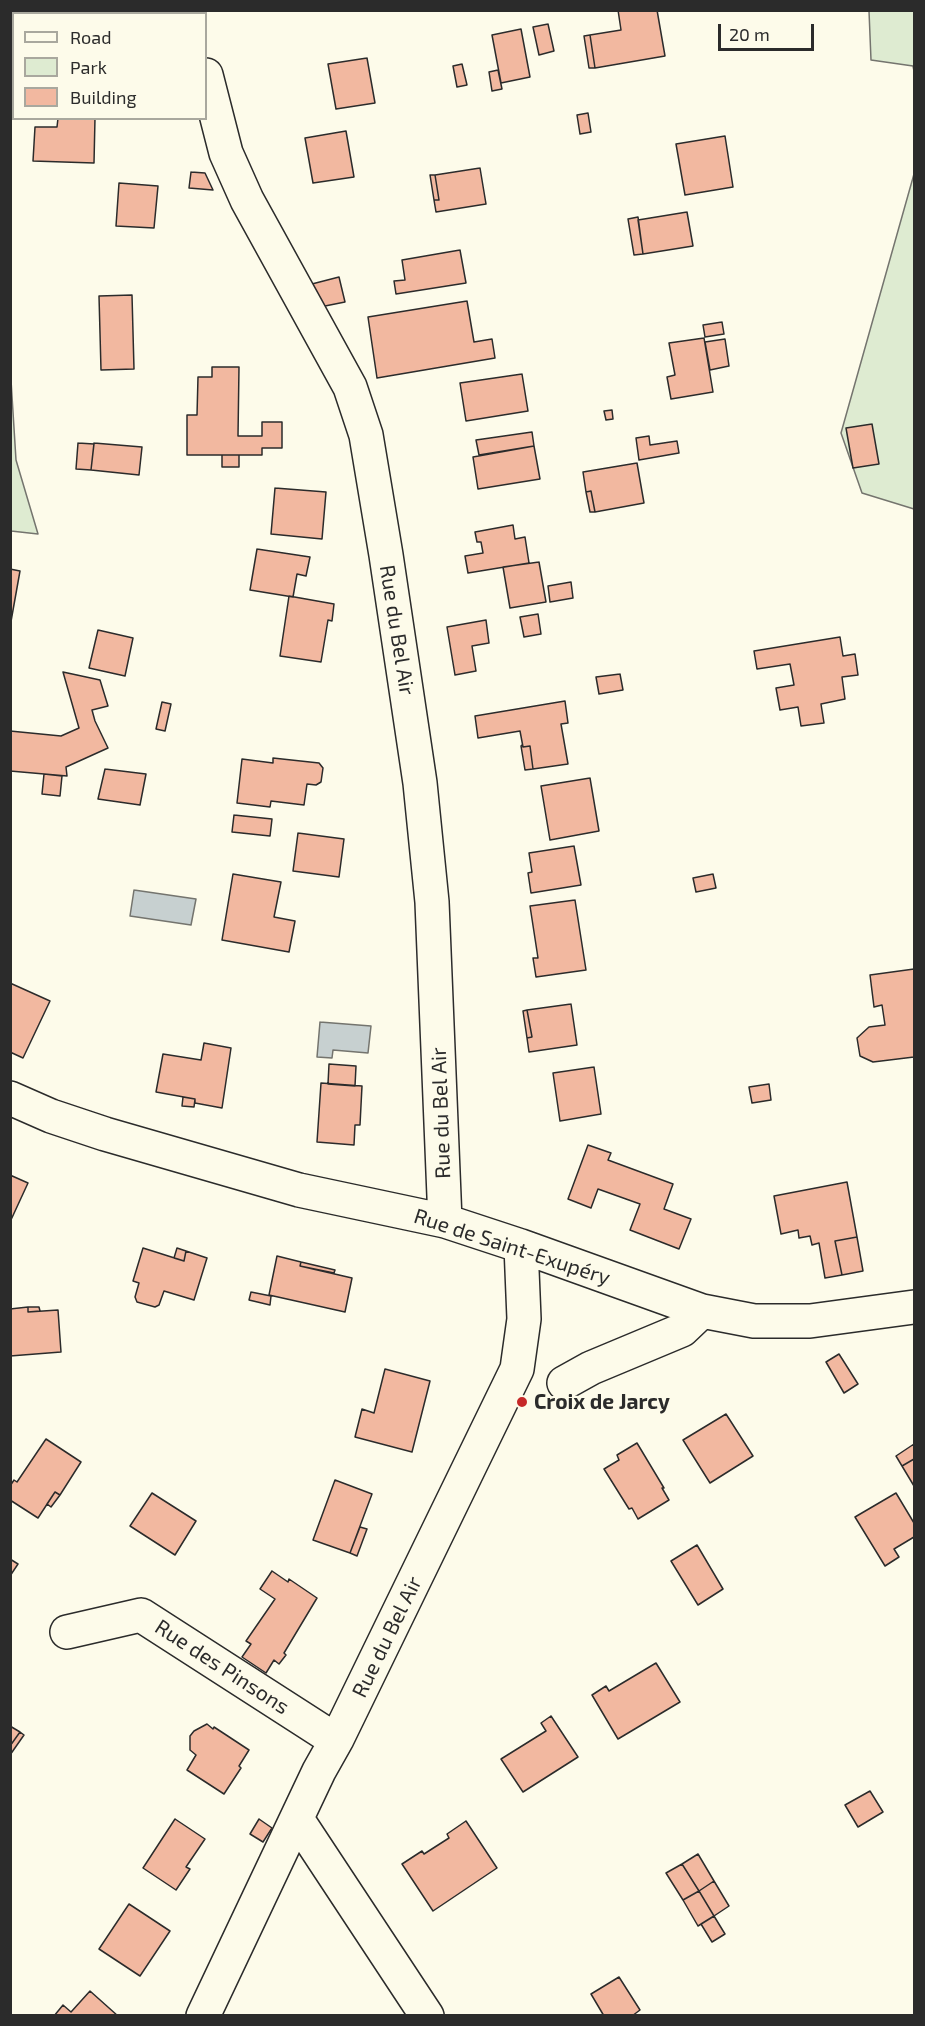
<!DOCTYPE html>
<html>
<head>
<meta charset="utf-8">
<style>
	body { margin:0 }
	#map { position:relative; width:925px; height:2026px; overflow:hidden; background:#fdfbea; font-family:"Exo 2",sans-serif }
	canvas { display:block }
	.frame { position:absolute; inset:0; border:12px solid #2b2b2b; pointer-events:none }
	.legend { position:absolute; left:12px; top:12px; width:195px; height:108px; box-sizing:border-box; background:#fdfbea; border:2px solid #a9a89e; margin:0; padding:8px 10px; list-style:none; font-size:18px; color:#2b2b2b }
	.legend li { display:flex; align-items:center; gap:12px; height:30px }
	.legend b { width:30px; border:2px solid #a9a89e }
	.scale { position:absolute; left:718px; top:24px; width:96px; height:27px; box-sizing:border-box; border:3px solid #2b2b2b; border-top:0; padding-left:8px; font-size:18px; line-height:21px; white-space:nowrap; color:#2b2b2b; -webkit-text-stroke:4px #fdfbea; paint-order:stroke }
</style>
</head>
<body>
<div id="map">
<canvas width="925" height="2026"></canvas>
<div class="frame"></div>
<ul class="legend">
<li><b style="height:8px;background:#fdfbea"></b>Road</li>
<li><b style="height:16px;background:#deebd1"></b>Park</li>
<li><b style="height:16px;background:#f2b8a0"></b>Building</li>
</ul>
<div class="scale">20 m</div>
</div>
<script>
const g = document.querySelector('canvas').getContext('2d');
g.lineJoin = 'round';
function paint(path, color) { g.fillStyle = color; g.fill(path, 'evenodd'); }
const poly = rows => new Path2D(rows.map(r => 'M' + r).join(''));
function trace(path, color, width, dash) { g.strokeStyle = color; g.lineWidth = width; g.lineCap = dash ? 'butt' : 'round'; g.setLineDash(dash || []); g.stroke(path); }
function drawText(font, color, halo, rows, align = 'center') {
  g.font = font + ' "Exo 2",sans-serif'; g.lineWidth = 4.5; g.setLineDash([]); g.textBaseline = 'middle'; g.strokeStyle = halo; g.fillStyle = color; for (const [text, x, y, turn = 0] of rows) {
    g.save(); g.translate(x, y); g.rotate((+turn || 0) * Math.PI / 180); g.textAlign = isNaN(turn) ? turn : align; if (halo) g.strokeText(text, 0, 0); g.fillText(text, 0, 0); g.restore();
  }
}
const green = poly([
	[869,11,914,11,914,71,913,66,871,60,869,11],
	[914,174,914,509,862,493,841,433,914,174],
	[10,364,16,460,38,534,11,531,10,364]
]);
const water = poly([
	[134,890,196,899,191,925,130,916,134,890],
	[320,1022,371,1026,368,1053,333,1050,332,1058,317,1057,320,1022]
]);
const building = poly([
	[78,10,110,10,110,14,78,14,78,10],
	[618,10,657,10,665,56,595,68,590,35,621,30,618,10],
	[548,24,554,51,539,55,533,27,548,24],
	[521,29,530,77,501,83,492,35,521,29],
	[590,35,595,68,589,68,584,36,590,35],
	[367,58,375,103,336,109,328,64,367,58],
	[462,64,467,85,457,87,453,66,462,64],
	[498,70,502,89,492,91,489,72,498,70],
	[588,113,591,132,580,134,577,115,588,113],
	[58,118,95,118,94,163,33,161,35,127,57,127,58,118],
	[346,131,354,177,313,183,305,138,346,131],
	[725,136,733,187,685,195,676,144,725,136],
	[480,168,486,204,436,212,434,200,439,200,435,175,480,168],
	[191,172,205,173,213,190,189,188,191,172],
	[430,175,435,175,439,200,434,200,430,175],
	[119,183,158,186,154,228,116,226,119,183],
	[687,212,693,246,643,254,638,220,687,212],
	[638,217,643,254,634,255,628,219,638,217],
	[460,250,466,283,396,294,394,281,405,280,402,260,460,250],
	[339,277,345,302,320,307,308,285,339,277],
	[132,295,134,369,101,370,99,296,132,295],
	[467,301,474,342,492,339,495,358,377,378,368,317,467,301],
	[722,322,724,334,705,337,703,325,722,322],
	[704,338,713,392,671,399,667,377,675,375,669,343,704,338],
	[725,339,729,366,710,370,705,342,725,339],
	[212,367,239,367,238,436,262,436,262,422,282,422,282,448,262,448,262,455,187,455,187,415,197,415,198,377,212,377,212,367],
	[522,374,528,411,466,421,460,383,522,374],
	[612,410,613,419,606,420,604,411,612,410],
	[872,424,879,464,853,468,846,428,872,424],
	[532,432,534,446,479,455,476,440,532,432],
	[649,436,650,445,677,441,679,453,639,460,636,438,649,436],
	[78,443,94,444,91,470,76,469,78,443],
	[94,443,142,447,139,475,91,470,94,443],
	[534,446,540,479,478,489,473,457,534,446],
	[222,455,239,455,239,467,222,467,222,455],
	[637,463,644,503,595,512,591,491,586,492,583,472,637,463],
	[275,488,326,492,322,539,271,534,275,488],
	[591,491,595,512,590,512,586,492,591,491],
	[513,525,515,539,525,537,529,563,468,573,465,556,483,553,481,542,477,542,475,532,513,525],
	[257,549,310,557,306,576,297,574,293,597,250,590,257,549],
	[539,562,546,602,510,608,503,567,539,562],
	[10,569,20,571,10,627,10,569],
	[571,582,573,598,550,602,548,586,571,582],
	[289,596,334,604,332,621,328,620,321,662,280,656,289,596],
	[538,614,541,634,524,637,520,617,538,614],
	[486,620,489,643,472,646,476,671,455,675,447,627,486,620],
	[98,630,133,638,125,676,89,668,98,630],
	[840,637,843,656,855,654,858,675,842,677,845,699,821,704,824,723,801,726,798,707,780,710,776,688,794,685,790,664,757,669,754,651,840,637],
	[63,672,100,680,108,706,92,710,95,721,108,748,66,767,67,776,10,771,10,731,61,736,79,728,63,672],
	[620,674,623,690,599,694,596,677,620,674],
	[565,701,568,723,561,724,568,764,533,769,530,746,523,747,520,731,478,738,475,716,565,701],
	[162,702,171,704,165,731,156,729,162,702],
	[522,745,523,747,530,746,533,769,525,770,521,746,522,745],
	[273,758,319,763,323,768,321,782,316,785,307,784,304,805,271,801,270,807,237,803,242,759,273,763,273,758],
	[105,769,146,774,140,805,98,799,105,769],
	[44,774,62,776,60,796,42,794,44,774],
	[590,778,599,831,550,840,541,786,590,778],
	[234,815,272,819,270,836,232,832,234,815],
	[298,833,344,839,339,877,293,871,298,833],
	[574,846,581,885,531,893,528,873,532,872,529,853,574,846],
	[233,874,281,882,274,917,295,921,289,952,222,940,233,874],
	[713,874,716,888,696,892,693,878,713,874],
	[575,900,586,970,536,977,533,958,538,958,530,906,575,900],
	[914,969,914,1057,873,1062,860,1056,857,1038,869,1027,885,1025,882,1005,874,1007,870,975,914,969],
	[10,983,50,1001,23,1058,10,1052,10,983],
	[571,1004,577,1045,529,1052,527,1038,532,1037,527,1010,571,1004],
	[527,1010,532,1037,527,1038,523,1011,527,1010],
	[204,1043,231,1048,222,1108,195,1103,195,1099,156,1092,163,1054,201,1060,204,1043],
	[329,1064,356,1066,355,1086,328,1084,329,1064],
	[594,1067,601,1114,560,1121,553,1073,594,1067],
	[321,1083,362,1086,360,1125,355,1125,354,1145,317,1142,321,1083],
	[769,1084,771,1100,752,1103,749,1087,769,1084],
	[183,1097,195,1099,194,1107,182,1106,183,1097],
	[588,1145,611,1153,608,1160,673,1184,664,1209,691,1219,679,1249,630,1230,640,1204,598,1189,591,1208,568,1199,588,1145],
	[10,1175,28,1183,10,1222,10,1175],
	[847,1182,857,1237,835,1241,842,1275,825,1278,819,1243,812,1245,810,1236,799,1238,798,1230,781,1234,774,1196,847,1182],
	[857,1237,863,1271,842,1275,835,1241,857,1237],
	[143,1248,184,1261,186,1251,207,1258,194,1300,164,1291,159,1305,155,1307,137,1302,135,1297,139,1283,133,1281,143,1248],
	[177,1248,186,1251,184,1261,174,1258,177,1248],
	[277,1256,301,1262,300,1266,352,1278,345,1312,269,1295,277,1256],
	[301,1262,335,1270,334,1273,300,1266,301,1262],
	[251,1292,271,1296,270,1305,249,1300,251,1292],
	[28,1307,39,1307,40,1311,28,1312,28,1307],
	[28,1307,28,1312,58,1310,61,1352,10,1356,10,1309,28,1307],
	[839,1354,858,1384,844,1393,826,1362,839,1354],
	[385,1369,430,1381,412,1452,355,1437,362,1409,374,1413,385,1369],
	[726,1414,753,1456,710,1483,683,1440,726,1414],
	[46,1439,81,1462,60,1495,55,1492,38,1518,10,1500,10,1486,14,1480,17,1482,46,1439],
	[637,1443,664,1488,662,1488,669,1500,638,1519,632,1508,629,1509,604,1469,619,1460,617,1455,637,1443],
	[914,1444,914,1459,902,1466,896,1456,914,1444],
	[914,1459,914,1486,902,1466,914,1459],
	[335,1480,372,1494,350,1553,313,1540,335,1480],
	[55,1492,60,1495,51,1507,47,1504,55,1492],
	[152,1493,196,1521,175,1555,130,1526,152,1493],
	[896,1493,914,1523,914,1537,894,1549,899,1557,885,1566,855,1517,896,1493],
	[360,1527,367,1529,357,1556,350,1553,360,1527],
	[697,1545,723,1589,698,1605,671,1561,697,1545],
	[10,1559,18,1564,10,1576,10,1559],
	[272,1571,288,1582,289,1579,317,1598,284,1653,286,1655,279,1664,274,1660,266,1673,242,1657,251,1644,246,1641,275,1599,260,1589,272,1571],
	[656,1663,680,1702,618,1739,592,1695,606,1686,609,1691,656,1663],
	[551,1716,578,1757,523,1792,501,1759,546,1731,541,1723,551,1716],
	[207,1724,213,1729,214,1727,249,1750,239,1766,241,1768,224,1794,187,1770,196,1755,190,1750,190,1736,194,1731,207,1724],
	[10,1726,20,1732,10,1746,10,1726],
	[20,1732,24,1735,10,1755,10,1746,20,1732],
	[870,1791,883,1812,858,1827,845,1805,870,1791],
	[175,1819,205,1839,186,1867,190,1869,176,1890,143,1868,175,1819],
	[259,1819,272,1828,263,1842,250,1834,259,1819],
	[466,1821,497,1868,433,1911,402,1864,422,1851,424,1854,449,1838,447,1834,466,1821],
	[698,1854,714,1881,699,1891,682,1864,698,1854],
	[682,1864,699,1891,683,1900,666,1873,682,1864],
	[714,1881,729,1906,714,1916,699,1891,714,1881],
	[699,1891,714,1916,698,1926,683,1900,699,1891],
	[129,1904,170,1931,140,1976,99,1949,129,1904],
	[714,1916,725,1934,712,1942,701,1924,714,1916],
	[619,1977,640,2010,632,2016,604,2016,591,1994,619,1977],
	[90,1991,118,2016,54,2016,63,2005,71,2012,90,1991]
]);
const minor = poly([
	[189,10,189,14],
	[206,75,226,153,247,200,350,387,366,435,386,555,420,783,432,902,445,1221],
	[10,1098,51,1116,105,1134,299,1190,445,1221,521,1246,702,1311,754,1321,810,1321,914,1307],
	[564,1383,591,1368,682,1330,702,1311],
	[67,1632,141,1615,326,1734,337,1739],
	[297,1819,427,2016],
	[203,2016,319,1771,337,1739,517,1369,524,1319,521,1246]
]);
const markers = [
	[522,1402,6,"#c62828"]
];
const streetNames = [
	["Rue du Bel Air",397,630,81],
	["Rue du Bel Air",441,1113,-92],
	["Rue de Saint-Exupéry",512,1247,18],
	["Rue du Bel Air",387,1637,-64],
	["Rue des Pinsons",222,1667,33]
];
const poiNames = [
	["Croix de Jarcy",534,1402]
];
paint(green, '#deebd1');
trace(green, '#74746e', 1.5);
paint(water, '#c7d0d0');
trace(water, '#74746e', 1.5);
paint(building, '#f2b8a0');
trace(building, '#2b2b2b', 1.5);
trace(minor, '#2b2b2b', 36);
trace(minor, '#fdfbea', 33);
for (const [x, y, r, color] of markers) { const dot = new Path2D(); dot.arc(x, y, r, 0, 2 * Math.PI); g.fillStyle = color; g.fill(dot); trace(dot, '#fdfbea', 2); }
drawText('21px', '#2b2b2b', '#fdfbea', streetNames);
drawText('bold 21px', '#2b2b2b', '#fdfbea', poiNames, 'left');
</script>
</body>
</html>
